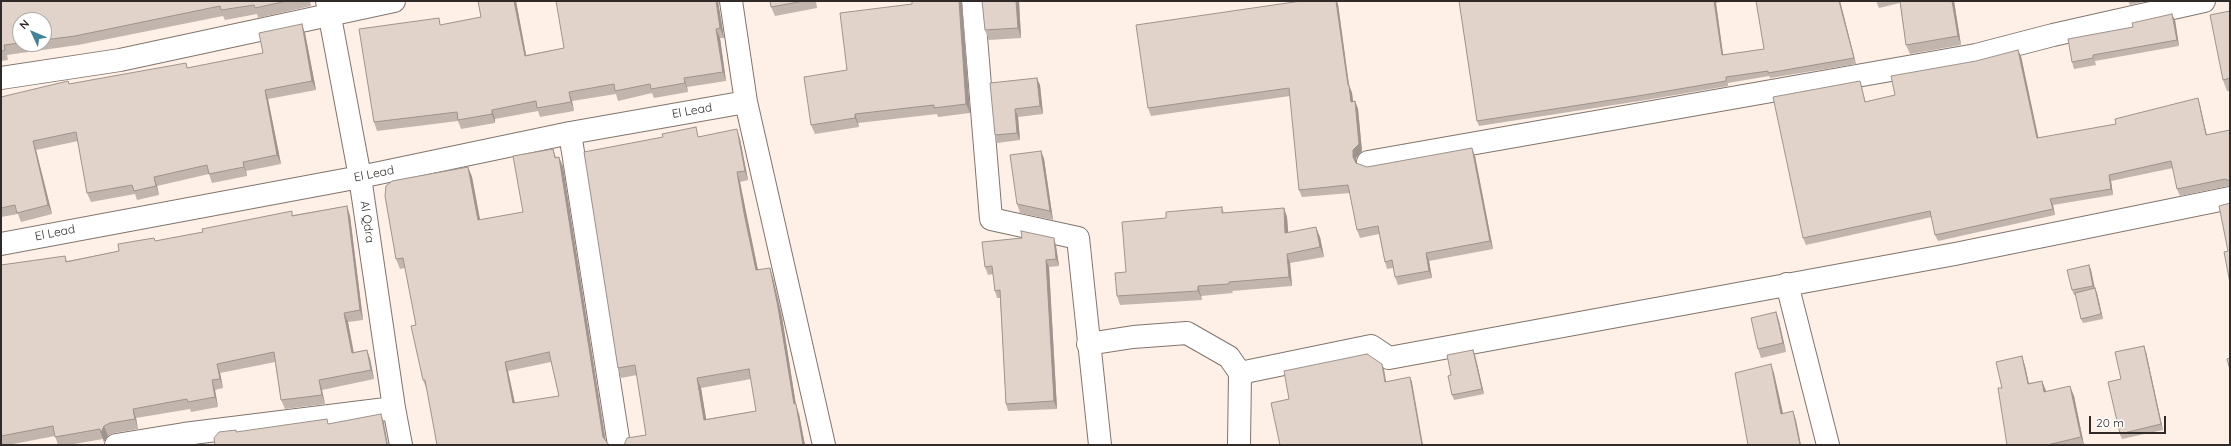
<!DOCTYPE html>
<html>
<head>
<meta charset="utf-8">
<style>
	body { margin:0 }
	#map { position:relative; width:2231px; height:446px; overflow:hidden; background:#fef0e7; font-family:Quicksand,sans-serif }
	canvas { display:block }
	.frame { position:absolute; inset:0; border:2px solid #302b28; pointer-events:none }
	.north { position:absolute; left:12px; top:12px; width:40px; height:40px; box-sizing:border-box; background:#fff; border:1px solid #acaaa9; border-radius:50%; rotate:314deg; font-size:11px; font-weight:700; line-height:16px; text-align:center; color:#302b28 }
	.north::after { content:''; display:block; margin:auto; width:14px; height:18px; background:#428396; clip-path:polygon(50% 0,100% 100%,50% 72%,0 100%) }
	.scale { position:absolute; left:2089px; top:416px; width:77px; height:18px; box-sizing:border-box; border:2px solid #302b28; border-top:0; padding-left:5px; font-size:12px; line-height:14px; white-space:nowrap; color:#302b28; -webkit-text-stroke:3px #fff; paint-order:stroke }
</style>
</head>
<body>
<div id="map">
<canvas width="2231" height="446"></canvas>
<div class="frame"></div>
<div class="north">N</div>
<div class="scale">20 m</div>
</div>
<script>
const g = document.querySelector('canvas').getContext('2d');
g.lineJoin = 'round';
const poly = rows => new Path2D(rows.map(r => 'M' + r).join(''));
function trace(path, color, width, dash) { g.strokeStyle = color; g.lineWidth = width; g.lineCap = dash ? 'butt' : 'round'; g.setLineDash(dash || []); g.stroke(path); }
function paint(path, color) { g.fillStyle = color; g.fill(path, 'evenodd'); }
function drawText(font, color, halo, rows, align = 'center') {
  g.font = font + ' Quicksand,sans-serif'; g.lineWidth = 3; g.setLineDash([]); g.textBaseline = 'middle'; g.strokeStyle = halo; g.fillStyle = color; for (const [text, x, y, turn = 0] of rows) {
    g.save(); g.translate(x, y); g.rotate((+turn || 0) * Math.PI / 180); g.textAlign = isNaN(turn) ? turn : align; if (halo) g.strokeText(text, 0, 0); g.fillText(text, 0, 0); g.restore();
  }
}
const street = poly([
	[327,1,360,177,394,408,401,445],
	[731,1,746,102,824,445],
	[973,1,991,219,1078,238,1100,445],
	[1,78,120,60,394,1],
	[570,133,619,445],
	[1368,162,1976,55,2053,35,2204,1],
	[1,244,360,177,570,133,746,102],
	[1787,284,1828,445],
	[1088,344,1133,337,1187,333,1229,357,1240,373,1239,445],
	[1240,373,1371,346,1389,358,1955,254,2230,198],
	[116,445,184,434],
	[186,445,184,434,394,408]
]);
const wall = poly([
	[1,1,310,1,311,6,258,18,257,14,225,20,223,16,78,45,7,55,8,60,1,61],
	[20,20,44,20,44,44,20,44],
	[478,1,516,1,526,55,564,48,718,1,724,38,720,38,726,81,687,87,688,92,654,98,652,93,618,101,616,94,572,101,574,111,540,117,538,111,495,119,495,123,461,129,458,121,377,131,374,122,441,25,481,17],
	[770,1,816,1,817,8,775,16,771,7],
	[912,1,962,1,970,113,938,117,937,114,858,123,859,127,815,134,811,125,847,70,912,4],
	[982,1,1019,1,1021,38,989,40,985,30],
	[1459,1,1725,1,1716,3,1723,55,1764,49,1756,1,1840,1,1856,64,1770,78,1769,76,1728,83,1728,86,1646,100,1479,126,1477,121],
	[1876,1,1954,1,1961,45,1910,54,1906,45,1900,3,1879,8],
	[2128,1,2147,1,2130,5],
	[1338,4,1349,85,1352,93,1353,101,1355,101,1358,109,1362,151,1356,158,1356,163,1367,167,1475,156,1493,249,1429,261,1432,278,1398,285,1395,277,1393,268,1387,269,1385,262,1379,234,1360,238,1357,230,1350,193,1302,197,1299,190,1290,96,1151,116,1148,108],
	[2230,11,2230,91,2227,91,2223,80],
	[2175,20,2179,46,2095,61,2096,65,2074,69,2072,62],
	[305,33,316,90,268,99,281,164,246,171,247,176,212,183,209,174,157,186,159,195,137,200,135,194,91,202,87,193,78,141,36,150,52,214,21,222,18,214,1,217,1,97,69,84,188,68,263,53],
	[2021,56,2038,138,2116,124,2200,105,2207,135,2230,130,2230,187,2228,186,2180,196,2177,189,2173,168,2111,181,2113,195,2053,205,2055,215,1938,241,1935,235,1932,217,1806,245,1803,238,1860,81,1865,102,1895,95],
	[990,83,1040,85,1043,114,1018,117,1020,140,997,143,995,135],
	[700,136,740,139,748,180,740,182,748,222,758,270,770,268,773,278,782,317,796,405,799,414,805,445,623,445,646,435,637,375,621,378,618,368],
	[751,379,756,411,706,419,701,388],
	[553,149,556,157,559,157,563,167,606,441,427,390,423,380,416,325,405,268,400,269,396,259,468,167,472,177,480,220,523,212],
	[551,362,559,396,515,403,508,371],
	[1041,151,1044,159,1053,220,1020,213,1017,204],
	[347,206,350,216,363,320,348,322,354,352,367,350,370,359,374,379,322,390,325,404,285,409,281,400,275,362,220,373,223,388,215,390,218,407,191,412,190,409,136,418,138,429,114,433,108,436,104,442,103,439,68,445,58,445,55,436,8,445,1,445,1,265,65,256,67,261,119,251,155,241,293,215],
	[1222,207,1224,213,1284,208,1287,217,1288,233,1320,237,1324,257,1290,263,1292,286,1232,291,1233,293,1201,296,1202,300,1120,305,1117,296,1126,272,1166,218],
	[1054,238,1056,246,1059,266,1049,267,1057,409,1008,411,1006,404,1000,298,997,298,995,291,993,274,988,275,985,267],
	[2089,265,2091,270,2095,288,2097,293,2103,319,2083,323,2081,319,2076,295,2074,295,2072,290],
	[1776,312,1779,321,1786,352,1761,358,1758,349],
	[1473,350,1475,355,1484,394,1454,400,1452,395,1451,375],
	[2146,352,2163,430,2122,439,2120,434,2121,379],
	[2022,356,2025,366,2029,383,2042,381,2046,391,2074,396,2084,445,2007,445,2002,388]
]);
const shadedWall = poly([
	[514,1,516,1,528,65,525,56],
	[716,1,718,1,724,38,720,28],
	[959,1,962,1,970,113,966,104],
	[1016,1,1019,1,1021,38,1018,28],
	[1336,1,1337,1,1338,4,1349,85,1352,93,1354,109,1351,102,1348,85],
	[1714,1,1715,1,1716,3,1724,61,1722,55],
	[1839,1,1840,1,1856,64,1854,58],
	[1952,1,1954,1,1961,45,1958,36],
	[2172,14,2175,20,2179,46,2177,40],
	[302,24,305,33,316,90,312,81],
	[716,29,720,38,726,81,723,72],
	[2018,50,2021,56,2040,145,2037,138],
	[684,78,687,87,688,92,685,83],
	[1037,78,1040,85,1043,114,1040,106],
	[1860,81,1862,88,1867,108,1865,102],
	[265,90,268,99,281,164,277,155],
	[569,92,572,101,574,111,571,102],
	[2198,98,2200,105,2208,142,2206,135],
	[1355,101,1358,109,1362,151,1356,158,1356,165,1353,157],
	[1015,109,1018,117,1020,140,1017,133],
	[492,110,495,119,495,123,492,114],
	[855,114,858,123,859,127,855,118],
	[737,129,740,139,748,180,745,171],
	[33,141,36,150,52,214,48,205],
	[1472,148,1475,156,1493,249,1490,241],
	[1041,151,1044,159,1053,220,1050,211],
	[559,157,563,167,606,445,603,437],
	[243,162,246,171,247,176,244,167],
	[468,167,472,177,482,230,478,220],
	[737,172,740,182,748,222,760,280,756,270,744,213],
	[2109,175,2111,181,2113,195,2111,189],
	[154,177,157,186,159,195,156,186],
	[2050,199,2053,205,2055,215,2053,209],
	[347,206,350,216,363,320,360,310],
	[1284,208,1287,217,1289,242,1285,233],
	[1316,227,1320,237,1324,257,1320,247],
	[1054,238,1056,246,1059,266,1056,259],
	[1426,253,1429,261,1432,278,1429,271],
	[1287,254,1290,263,1292,286,1289,277],
	[1046,260,1049,267,1057,409,1054,401],
	[2089,265,2091,270,2095,291,2093,286],
	[770,268,773,278,782,317,796,405,799,414,805,445,803,445,794,404],
	[1198,286,1201,296,1202,300,1198,291],
	[2095,288,2097,293,2103,319,2101,314],
	[1776,312,1779,321,1786,352,1783,343],
	[344,313,348,322,355,362,352,353],
	[2144,346,2146,352,2163,430,2161,424],
	[367,350,370,359,374,379,371,370],
	[1473,350,1475,355,1484,394,1482,389],
	[2022,356,2025,366,2031,394,2028,384],
	[505,362,508,371,517,413,513,403],
	[217,364,220,373,223,388,220,379],
	[1382,364,1384,369,1387,387,1385,382],
	[1771,364,1774,373,1785,422,1781,414],
	[1410,377,1412,382,1423,445,1422,445],
	[697,378,701,388,708,430,704,420],
	[212,380,215,390,218,407,215,397],
	[319,380,322,390,325,404,322,395],
	[2042,381,2046,391,2044,392],
	[2070,386,2074,396,2084,445,2081,437],
	[133,409,136,418,138,429,135,419],
	[1793,411,1796,420,1801,445,1800,445],
	[381,414,384,423,388,445,387,445],
	[104,426,108,436,104,442,101,433]
]);
const building = poly([
	[1,1,287,1,255,8,254,5,221,10,220,6,75,36,44,40,44,20,20,20,20,43,4,45,5,50,1,51,1,1],
	[478,1,514,1,525,56,564,48,556,1,716,1,720,28,716,29,723,72,684,78,685,83,651,89,650,84,615,91,614,84,569,92,571,102,537,108,536,101,492,110,492,114,458,120,457,112,374,122,359,29,439,18,440,25,481,17,478,1],
	[770,1,804,1,771,7,770,1],
	[912,1,959,1,966,104,934,108,934,105,855,114,855,118,811,125,804,77,847,70,840,13,912,4,912,1],
	[982,1,1016,1,1018,28,985,30,982,1],
	[1301,1,1336,1,1348,85,1349,85,1351,102,1355,101,1359,144,1353,150,1353,157,1356,163,1367,167,1472,148,1490,241,1426,253,1429,271,1395,277,1392,260,1385,262,1378,226,1357,230,1348,185,1299,190,1289,88,1148,108,1136,25,1301,1],
	[1459,1,1714,1,1722,55,1764,49,1756,1,1839,1,1854,58,1768,73,1768,71,1726,77,1726,81,1644,95,1477,121,1459,1],
	[1900,1,1952,1,1958,36,1906,45,1900,1],
	[2230,11,2230,78,2223,80,2210,15,2230,11],
	[2172,14,2177,40,2093,55,2093,58,2072,62,2068,39,2133,27,2132,23,2172,14],
	[302,24,312,81,265,90,277,155,243,162,244,167,209,174,207,165,154,177,156,186,134,191,132,185,87,193,76,132,33,141,48,205,17,213,15,205,1,208,1,97,68,81,69,84,186,63,187,68,263,53,259,33,302,24],
	[2018,50,2037,138,2116,124,2115,119,2198,98,2206,135,2230,130,2230,181,2225,179,2177,189,2171,161,2109,175,2111,189,2050,199,2053,209,1935,235,1930,211,1803,238,1773,97,1860,81,1865,102,1895,95,1891,76,1976,61,2018,50],
	[1037,78,1040,106,1015,109,1017,133,995,135,990,83,1037,78],
	[696,127,698,137,737,129,745,171,737,172,744,213,756,270,770,268,778,307,794,404,796,404,803,445,623,445,624,445,627,438,646,435,635,365,618,368,584,152,663,137,662,134,696,127],
	[749,369,756,411,704,420,697,378,749,369],
	[553,149,555,158,559,157,603,437,609,445,437,445,425,380,423,380,411,326,416,325,403,258,396,259,385,196,386,186,392,181,468,167,478,220,523,212,513,156,553,149],
	[549,352,559,396,513,403,505,362,549,352],
	[1041,151,1050,211,1017,204,1010,155,1041,151],
	[2230,203,2230,283,2224,252,2228,251,2219,206,2230,203],
	[347,206,360,310,344,313,352,353,367,350,371,370,319,380,322,395,281,400,274,352,217,364,220,379,212,380,215,397,188,402,187,399,133,409,135,419,110,423,104,426,101,433,100,429,55,437,53,426,1,436,1,265,65,256,66,262,119,251,118,244,154,238,155,241,203,232,202,229,292,211,292,216,347,206],
	[1222,207,1222,213,1284,208,1285,233,1316,227,1320,247,1287,254,1289,277,1229,282,1229,284,1198,286,1198,291,1117,296,1115,273,1126,272,1122,222,1166,218,1166,212,1222,207],
	[1021,231,1054,238,1056,259,1046,260,1054,401,1006,404,1000,290,995,291,992,266,985,267,982,242,1022,238,1021,231],
	[2089,265,2093,286,2072,290,2067,270,2089,265],
	[2095,288,2101,314,2081,319,2075,293,2095,288],
	[1776,312,1783,343,1758,349,1751,318,1776,312],
	[2144,346,2161,424,2120,434,2108,382,2121,379,2115,352,2144,346],
	[1473,350,1482,389,1452,395,1448,376,1451,375,1447,355,1473,350],
	[1367,354,1382,364,1385,382,1410,377,1422,445,1280,445,1271,403,1289,399,1284,371,1367,354],
	[2022,356,2028,384,2042,381,2044,392,2070,386,2081,437,2047,445,2007,445,1998,388,2002,388,1996,362,2022,356],
	[2230,358,2230,370,2227,359,2230,358],
	[1771,364,1781,414,1793,411,1800,445,1748,445,1735,373,1771,364],
	[381,414,387,445,215,445,214,438,219,432,236,430,236,432,327,419,328,424,381,414]
]);
const streetNames = [
	["El Lead",692,111,-10],
	["El Lead",374,174,-11],
	["Al Qdra",367,222,82],
	["El Lead",55,233,-11]
];
trace(street, '#81756d', 24);
trace(street, '#fff', 22);
paint(wall, '#c2b5ae');
paint(shadedWall, '#9e948d');
paint(building, '#e1d3ca');
trace(building, '#9e948d', 1);
drawText('12px', '#302b28', '#fff', streetNames);
</script>
</body>
</html>
